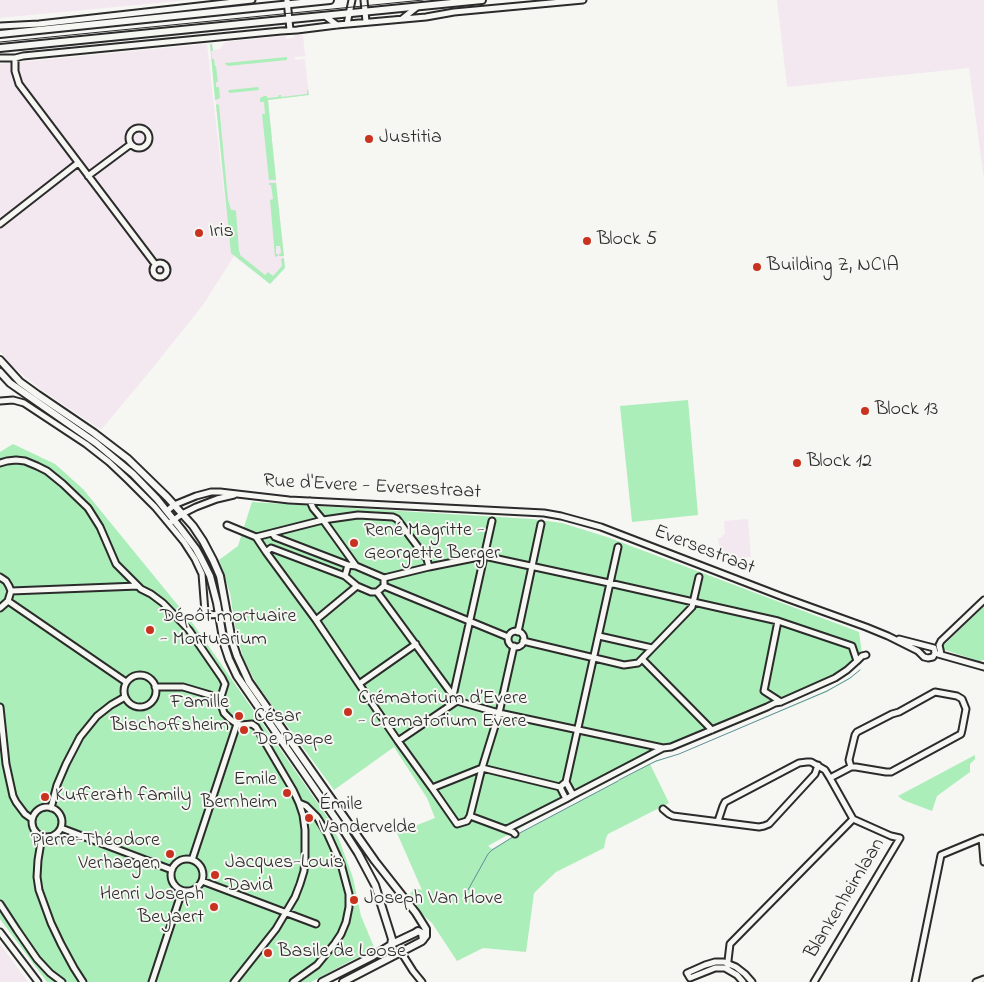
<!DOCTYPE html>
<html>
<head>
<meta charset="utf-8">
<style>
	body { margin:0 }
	canvas { display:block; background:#f6f6f2 }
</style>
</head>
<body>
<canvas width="984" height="982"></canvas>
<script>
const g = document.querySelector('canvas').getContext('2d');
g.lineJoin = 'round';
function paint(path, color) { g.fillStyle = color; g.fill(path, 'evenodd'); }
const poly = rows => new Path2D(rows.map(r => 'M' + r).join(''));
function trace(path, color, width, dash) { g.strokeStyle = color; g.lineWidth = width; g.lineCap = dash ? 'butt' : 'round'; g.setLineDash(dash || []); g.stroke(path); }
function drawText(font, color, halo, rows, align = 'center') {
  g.font = font + ' "Indie Flower",sans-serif'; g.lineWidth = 4; g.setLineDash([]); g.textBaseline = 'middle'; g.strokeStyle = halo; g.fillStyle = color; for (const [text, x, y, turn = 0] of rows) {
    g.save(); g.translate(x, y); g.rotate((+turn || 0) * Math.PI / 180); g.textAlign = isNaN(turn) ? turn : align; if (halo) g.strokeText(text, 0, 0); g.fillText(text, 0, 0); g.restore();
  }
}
const built = poly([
	[0,0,189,0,0,18],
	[777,0,984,0,984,180,969,68,787,87],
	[295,35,303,35,305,55,307,56,295,57,295,60,305,59,309,95,268,100,285,268,270,284,234,256,203,305,151,370,101,430,40,389,12,366,0,351,0,64,207,44,227,219,210,44,212,44,213,50,220,49,225,42,285,36,286,39,292,38],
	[748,519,751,557,721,559,718,538,721,538,723,535,725,534,724,521],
	[0,944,28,982,0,982]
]);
const green = poly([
	[210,44,212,44,213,51,211,51,212,59,214,59,215,66,216,66,218,82,216,82,216,87,219,87,220,98,218,99,215,100],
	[287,57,287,60,228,66,225,64,225,63],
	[258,87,259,90,230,93,228,91,229,90],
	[307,90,308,90,309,95,268,100,276,180,269,180,262,114,265,114,264,102,260,102,260,98,264,96,267,96,267,98,278,97,279,95,281,95,281,97,307,94],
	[216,104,219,105,228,200,231,210,234,210,236,211,239,252,240,252,240,255,265,275,268,272,273,276,282,266,281,259,284,258,285,268,270,284,231,253],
	[269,183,276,183,284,256,279,256,279,254,281,253,280,246,276,246,276,254,278,254,278,256,275,257,270,200,273,199,271,185,269,185],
	[688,400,698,515,632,522,620,406],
	[13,444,55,464,83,489,194,625,328,818,340,842,353,878,361,916,374,947,373,949,311,982,47,982,0,919,0,452],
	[252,502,532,519,562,523,607,537,859,632,862,654,853,658,851,663,845,669,802,690,774,701,670,746,573,798,488,846,492,849,516,835,653,762,679,754,833,688,850,678,864,667,850,679,827,692,679,754,650,764,669,803,608,834,606,838,604,848,556,872,534,893,526,952,483,948,457,961,432,923,424,916,408,896,415,888,422,890,397,833,435,818,427,798,394,747,334,790,256,683,244,660,236,632,230,593,219,560,238,546],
	[984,606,984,660,979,661,942,649,944,645],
	[975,755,975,759,970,764,970,772,937,796,932,811,903,800,898,796]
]);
const stream = poly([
	[619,780,656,761,679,754,827,691,850,678,860,670],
	[468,890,488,854,492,850,516,835,618,781]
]);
const minor = poly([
	[287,0,290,30],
	[364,0,366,22],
	[325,16,337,25],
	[402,19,417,7],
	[347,24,352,0],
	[0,26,39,24,252,0],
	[0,58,15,58,23,56,281,31,297,30,337,25,426,17,454,12,583,0],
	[15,58,15,71,19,84,155,264],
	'129 138a10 10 0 1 1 20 0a10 10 0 1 1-20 0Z',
	[88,176,131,144],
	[0,224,78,163],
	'153 270a7 7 0 1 1 14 0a7 7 0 1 1-14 0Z',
	[0,401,13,400,24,403,86,444,109,462,128,480,155,507,184,542,195,559,202,574,205,612,207,615,227,614],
	[0,463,7,461,16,460,25,461,37,466,47,471,63,484,88,508,100,527,116,564,141,589,151,594,163,603,189,630,222,678,225,684,220,700,222,707,224,713,230,719,237,724,241,725,252,724,256,727,293,790,299,803,303,815,305,830,305,858,304,871,300,884,295,897,276,929,234,982],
	[310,501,313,508,323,520,358,515,393,517,397,519,427,559,429,567],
	[167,511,174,505,196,496,211,492,220,492,289,500,544,513,561,516,601,527,783,597,866,627,888,636,918,651,924,657,928,658,933,657,935,653],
	[171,522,182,514,196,507,217,499,234,495],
	[227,525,256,537,266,552,271,548,345,576],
	[272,533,275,537,348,565],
	[256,537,323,520,356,566,384,578,384,586,377,592,371,592,357,586,345,576,348,565,356,566],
	[266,552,316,620,357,586],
	[0,577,6,581,9,586,11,591,8,601,0,608],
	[384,578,429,567,484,556,609,583,778,621,852,646,857,661,862,656,866,655],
	[384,586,508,637],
	[11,591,138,586],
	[377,592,457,701,499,713,663,748,671,747,767,707,775,703,781,702,835,678,847,670,857,661],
	[8,601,126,682],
	[316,620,359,684,416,644],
	[778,621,764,691,781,702],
	'508 639a8 8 0 1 1 16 0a8 8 0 1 1-16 0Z',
	[518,632,541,524],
	[599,636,652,648],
	[899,639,934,648,935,653],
	[523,641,624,665,638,663,692,607,699,577],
	[514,646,499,713,482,768,470,816,467,821,457,824,432,788,482,768,560,787,566,782,618,547],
	[938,654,984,667],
	[941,654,939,645,941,641,984,600],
	[642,659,712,730],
	'124 691a16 16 0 1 1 32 0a16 16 0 1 1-32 0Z',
	[359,684,398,741,457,701],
	[155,687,183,687,210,695,220,700],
	[453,696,492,521],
	[0,707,6,764,13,796,16,802,25,814,32,819],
	[398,741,432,788],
	[830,778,851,767,856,767,886,772,891,772,961,734,962,730,966,709,962,699,957,696,935,692,899,712,892,714,857,732,855,735,849,760,851,767],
	[560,787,566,799,573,795,566,782],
	[573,795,663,748],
	'32 822a15 15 0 1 1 30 0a15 15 0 1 1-30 0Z',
	[51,808,57,785,66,764,80,737,97,716,111,705,125,697],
	[663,809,669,814,673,816,759,827,764,826,769,824,815,774,818,765],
	[470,816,513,832,515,834],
	[718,821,723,806,725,802,799,763,807,762,811,762,825,770,830,778,853,819,891,836,900,838,814,982],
	[61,828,172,870],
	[507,829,566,799],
	[42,836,38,860,37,877,39,890,51,923,61,944,74,968,83,982],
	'171 875a16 16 0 1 1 32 0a16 16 0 1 1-32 0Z',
	[192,860,237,724],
	[202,881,316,924],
	[0,904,17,930,37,959,50,973,62,982],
	[0,932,38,982],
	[401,952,413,971,422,982],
	[727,969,730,944,853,819],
	[152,982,182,891],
	[293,982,317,965,335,943,341,934,346,922,349,907,349,894,341,864,327,833,317,817,306,806,299,803],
	[743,982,737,975,725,968,715,968,690,978,687,973,705,965,715,962,724,962,736,967,745,974,752,982],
	[915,982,941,855,982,838,984,862],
	[976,982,984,979]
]);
const major = poly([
	[0,34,330,0],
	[0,48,482,0],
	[0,360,20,382,38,395,94,433,128,459,167,497,193,526,203,541,213,560,220,576,232,641,237,656,249,682,375,861,416,913,426,929,426,936,422,941,343,982],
	[0,372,10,383,96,443,133,474,157,499,181,529,196,549,201,558,210,576,217,603,224,644,229,659,237,676,342,828,358,853,375,885,392,939,391,945],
	[322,982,373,956,394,943,415,933,418,931,422,933,423,940]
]);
const tram = poly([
	[0,42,423,0]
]);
const markers = [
	[369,139,5,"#c8321e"],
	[199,233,5,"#c8321e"],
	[587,241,5,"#c8321e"],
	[757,267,5,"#c8321e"],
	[865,411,5,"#c8321e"],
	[797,463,5,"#c8321e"],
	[354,543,5,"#c8321e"],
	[150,630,5,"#c8321e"],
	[348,712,5,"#c8321e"],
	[239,716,5,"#c8321e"],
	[244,730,5,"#c8321e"],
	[287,793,5,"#c8321e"],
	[45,797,5,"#c8321e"],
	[309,818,5,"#c8321e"],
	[170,854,5,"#c8321e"],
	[215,875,5,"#c8321e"],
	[354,900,5,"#c8321e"],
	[214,907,5,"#c8321e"],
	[268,953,5,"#c8321e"]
];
const poiNames = [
	["Justitia",379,139],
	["Iris",209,233],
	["Block 5",597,241],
	["Building Z, NCIA",767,267],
	["Block 13",875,411],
	["Block 12",807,463],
	["René Magritte -",364,532],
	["Georgette Berger",364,555],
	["Dépôt mortuaire",160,618],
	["- Mortuarium",160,641],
	["Crématorium d’Evere",358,700],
	["- Crematorium Evere",358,723],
	["Famille",229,704,"right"],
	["Bischoffsheim",229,727,"right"],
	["César",254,718],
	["De Paepe",254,741],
	["Emile",277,781,"right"],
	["Bernheim",277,804,"right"],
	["Kufferath family",55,797],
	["Émile",319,806],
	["Vandervelde",319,829],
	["Pierre-Théodore",160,842,"right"],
	["Verhaegen",160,865,"right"],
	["Jacques-Louis",225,864],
	["David",225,887],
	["Henri Joseph",204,896,"right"],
	["Beyaert",204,919,"right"],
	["Joseph Van Hove",364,900],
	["Basile de Loose",278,953]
];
const streetNames = [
	["Rue d'Evere - Eversestraat",372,488,3],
	["Eversestraat",704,551,21],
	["Blankenheimlaan",846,899,-59]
];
paint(built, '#f4e8f0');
paint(green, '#abeeb9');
trace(stream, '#628d9c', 1);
trace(minor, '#2b2b2b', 9);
trace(major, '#2b2b2b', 10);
trace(minor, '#f6f6f2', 5);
trace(major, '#f6f6f2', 6);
trace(tram, '#2b2b2b', 1);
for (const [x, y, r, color] of markers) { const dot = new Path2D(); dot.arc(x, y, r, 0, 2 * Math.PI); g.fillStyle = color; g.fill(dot); trace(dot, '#f6f6f2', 2); }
drawText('20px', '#2b2b2b', '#f6f6f2', poiNames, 'left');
drawText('20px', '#2b2b2b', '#f6f6f2', streetNames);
</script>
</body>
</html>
